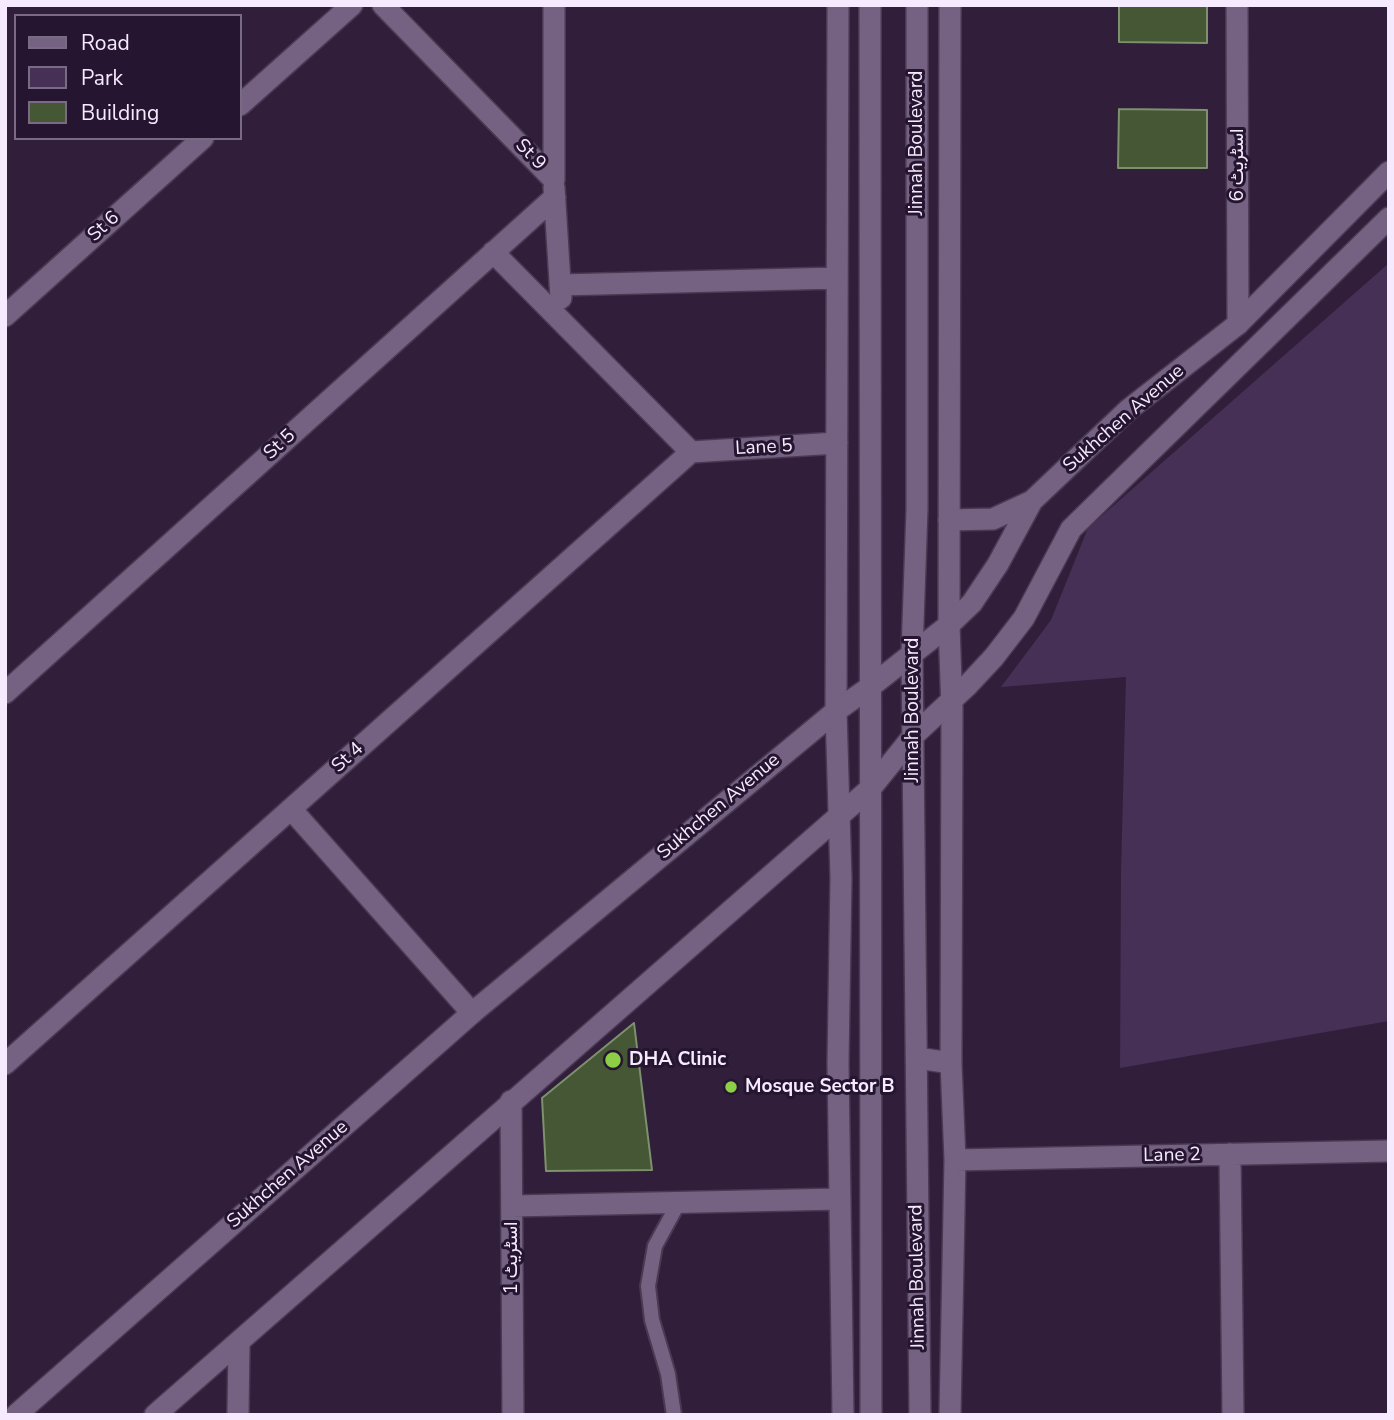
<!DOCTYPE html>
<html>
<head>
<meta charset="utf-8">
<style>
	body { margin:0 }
	#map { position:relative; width:1394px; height:1420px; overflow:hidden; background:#301e3b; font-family:"Nunito Sans",sans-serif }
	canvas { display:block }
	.frame { position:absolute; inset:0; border:7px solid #f6ebfe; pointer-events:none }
	.legend { position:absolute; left:14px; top:14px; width:228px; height:126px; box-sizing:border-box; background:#261531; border:2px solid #796b83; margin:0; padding:9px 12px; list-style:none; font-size:21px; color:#f6ebfe }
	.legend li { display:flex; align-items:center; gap:14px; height:35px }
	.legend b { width:35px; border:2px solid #796b83 }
</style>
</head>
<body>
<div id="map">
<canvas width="1394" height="1420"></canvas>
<div class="frame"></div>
<ul class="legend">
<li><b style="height:9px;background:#756182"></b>Road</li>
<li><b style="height:19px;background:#463055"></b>Park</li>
<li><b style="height:19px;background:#455735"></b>Building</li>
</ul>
</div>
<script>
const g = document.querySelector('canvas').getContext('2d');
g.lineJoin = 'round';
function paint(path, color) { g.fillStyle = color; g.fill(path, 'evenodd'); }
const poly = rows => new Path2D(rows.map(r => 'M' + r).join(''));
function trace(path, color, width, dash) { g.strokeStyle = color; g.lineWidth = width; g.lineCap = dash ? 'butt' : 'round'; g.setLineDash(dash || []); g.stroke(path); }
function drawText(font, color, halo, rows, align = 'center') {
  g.font = font + ' "Nunito Sans",Vazirmatn,sans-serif'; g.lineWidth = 6; g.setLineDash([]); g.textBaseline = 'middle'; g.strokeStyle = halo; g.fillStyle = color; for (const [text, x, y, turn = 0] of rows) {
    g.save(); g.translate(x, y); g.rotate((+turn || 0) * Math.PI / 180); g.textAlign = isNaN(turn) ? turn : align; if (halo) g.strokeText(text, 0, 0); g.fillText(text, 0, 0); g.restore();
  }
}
const green = poly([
	[1389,263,1389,1021,1120,1068,1121,872,1126,677,1001,687,1051,620,1088,528]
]);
const building = poly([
	[1119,5,1207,5,1207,43,1119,42,1119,5],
	[1119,109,1207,110,1207,168,1118,168,1119,109],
	[634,1023,652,1170,546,1171,542,1098,634,1023]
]);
const service = poly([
	[674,1415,668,1374,652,1320,648,1286,655,1246,679,1202]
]);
const minor = poly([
	[383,5,554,180,554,5],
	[838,5,836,711,841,878,838,1063,843,1415],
	[950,5,949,625,952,710,951,1063,955,1160,950,1415],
	[1237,5,1238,324],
	[240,105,352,5],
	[554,187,561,298],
	[493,252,691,452],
	[560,285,837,278],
	[5,316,203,138],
	[691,452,837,443],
	[5,693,555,197],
	[291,809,472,1013],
	[917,1058,951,1063],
	[5,1064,691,452],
	[511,1101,513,1415],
	[1230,1154,1233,1415],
	[955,1160,1389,1151],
	[512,1206,840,1199],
	[238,1415,239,1342]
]);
const tertiary = poly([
	[870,5,871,1415],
	[917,5,917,509,912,652,920,1415],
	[949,520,993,519,1032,501],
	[16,1415,472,1013,836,711,870,687,949,625,972,603,998,564,1032,501,1128,410,1238,324,1389,172],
	[155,1415,871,788,913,736,967,686,994,657,1024,618,1071,529,1389,218]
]);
const markers = [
	[613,1060,9,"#8cce45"],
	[731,1087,7,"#8cce45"]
];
const streetNames = [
	["Jinnah Boulevard",917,143,-90],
	["St 9",530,155,46],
	["اسٹریٹ 6",1238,165,-90],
	["St 6",104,227,-42],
	["Sukhchen Avenue",1124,419,-41],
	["St 5",280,445,-42],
	["Lane 5",764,448,-3],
	["Jinnah Boulevard",913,710,-90],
	["St 4",348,758,-42],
	["Sukhchen Avenue",719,807,-40],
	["Lane 2",1172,1156,-1],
	["Sukhchen Avenue",288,1175,-41],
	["اسٹریٹ 1",512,1258,-90],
	["Jinnah Boulevard",918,1277,-91]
];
const poiNames = [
	["DHA Clinic",629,1060],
	["Mosque Sector B",745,1087]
];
paint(green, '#463055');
paint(building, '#455735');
trace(building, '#7e916d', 2);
trace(service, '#493952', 18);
trace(minor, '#493952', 24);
trace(tertiary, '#493952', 24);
trace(service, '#756182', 14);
trace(minor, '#756182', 21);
trace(tertiary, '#756182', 21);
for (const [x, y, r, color] of markers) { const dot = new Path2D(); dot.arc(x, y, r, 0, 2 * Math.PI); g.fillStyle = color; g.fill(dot); trace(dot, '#261531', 2.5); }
drawText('19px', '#f6ebfe', '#261531', streetNames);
drawText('bold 19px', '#f6ebfe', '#261531', poiNames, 'left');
</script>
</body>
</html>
